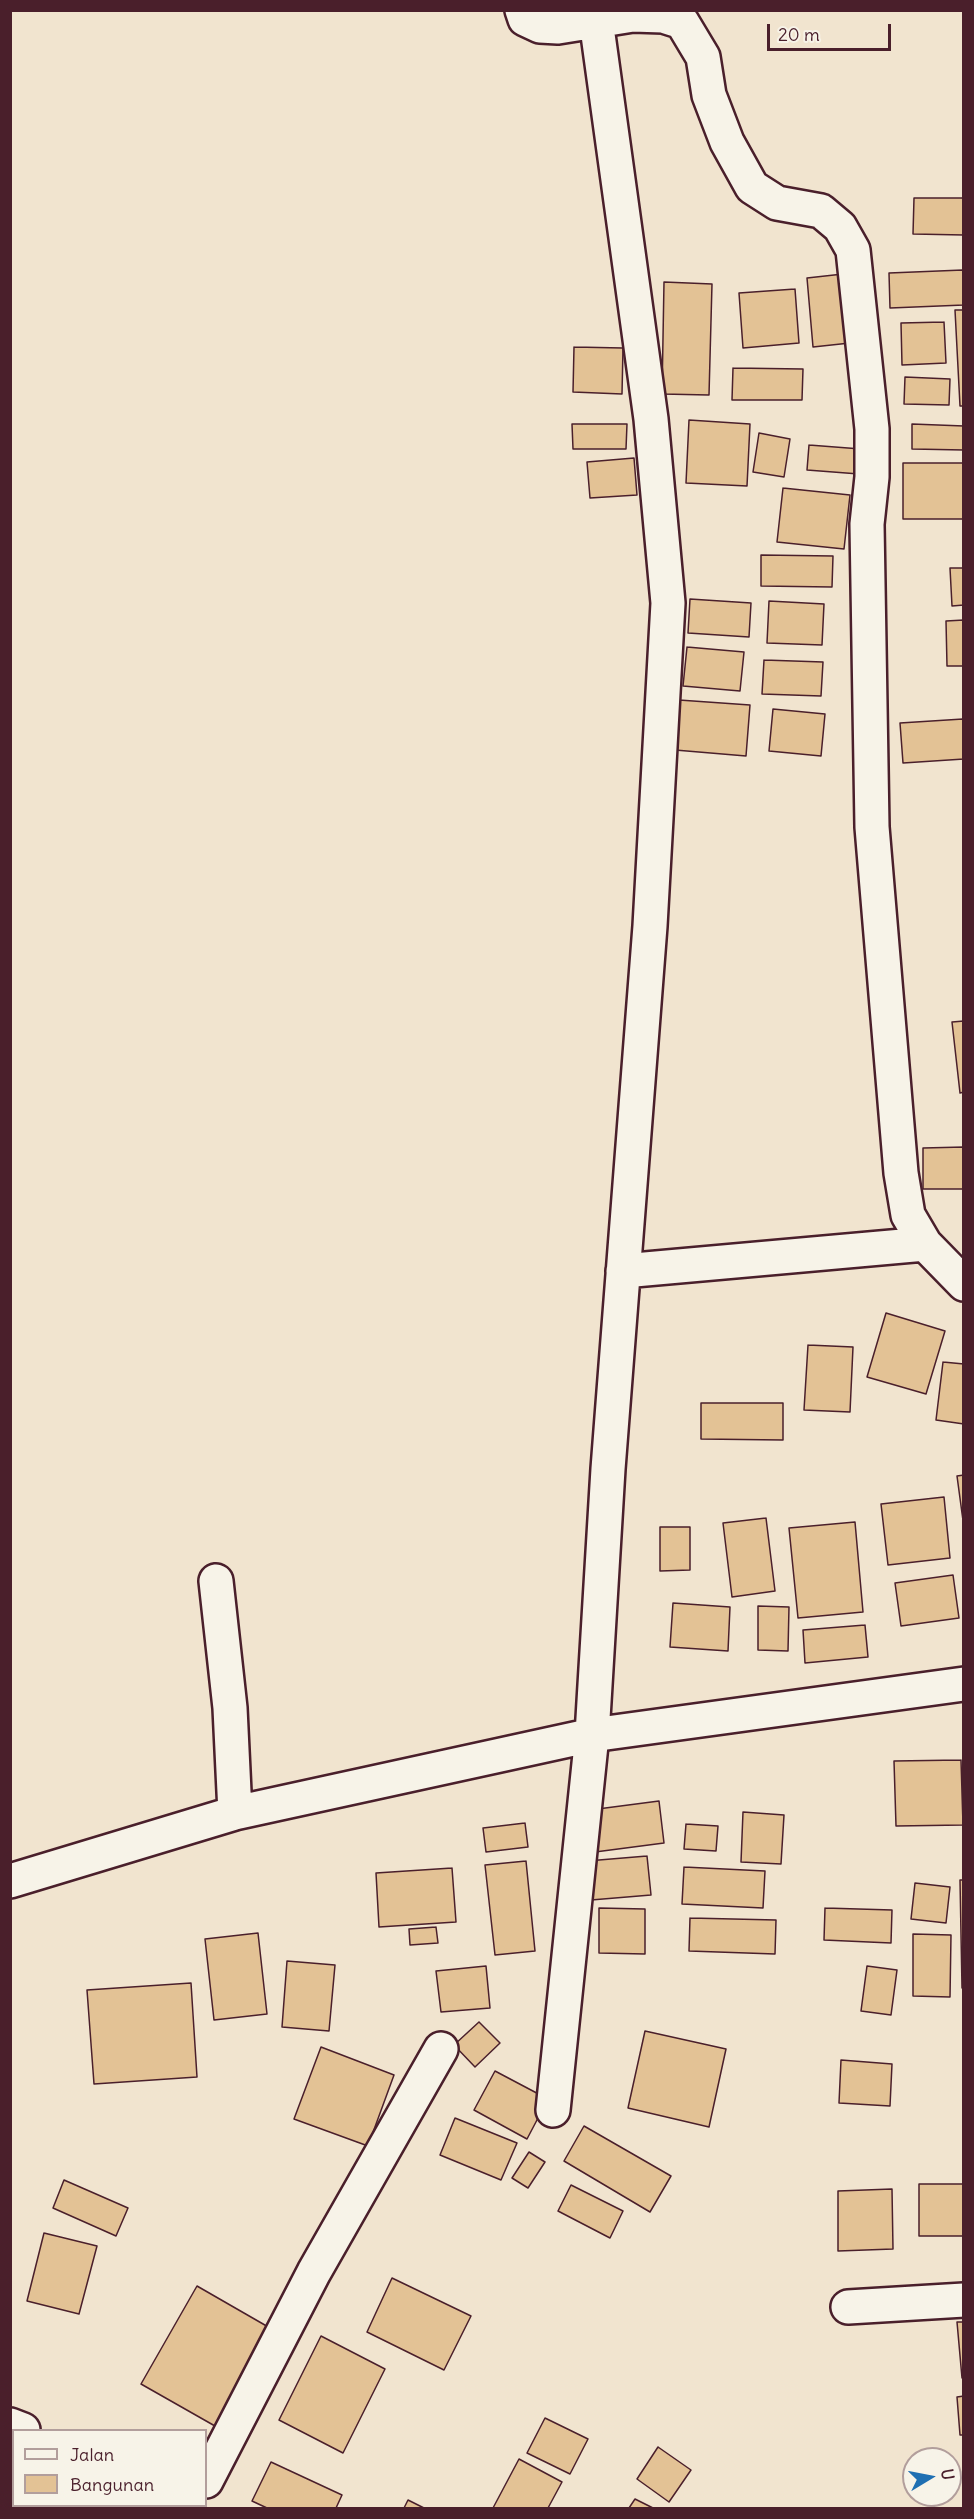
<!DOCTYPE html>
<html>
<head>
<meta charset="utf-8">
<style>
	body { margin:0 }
	#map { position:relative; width:974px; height:2519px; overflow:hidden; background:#f1e4cf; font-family:Delius,sans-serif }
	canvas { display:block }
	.frame { position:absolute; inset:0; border:12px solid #4a1f2b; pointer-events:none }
	.legend { position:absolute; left:12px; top:2429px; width:195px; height:78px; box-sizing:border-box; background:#f7f3e8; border:2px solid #b29e9c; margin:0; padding:8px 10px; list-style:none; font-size:18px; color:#4a1f2b }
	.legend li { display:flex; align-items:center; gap:12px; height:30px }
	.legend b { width:30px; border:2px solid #b29e9c }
	.north { position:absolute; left:902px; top:2447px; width:60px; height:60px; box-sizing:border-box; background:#f7f3e8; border:2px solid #b29e9c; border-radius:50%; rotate:80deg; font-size:16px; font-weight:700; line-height:24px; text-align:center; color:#4a1f2b }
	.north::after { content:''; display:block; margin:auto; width:21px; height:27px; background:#1f6fb2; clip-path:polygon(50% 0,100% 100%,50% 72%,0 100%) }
	.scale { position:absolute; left:767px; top:24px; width:124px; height:27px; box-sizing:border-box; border:3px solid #4a1f2b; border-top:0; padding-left:8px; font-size:18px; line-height:21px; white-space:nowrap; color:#4a1f2b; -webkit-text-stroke:4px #f7f3e8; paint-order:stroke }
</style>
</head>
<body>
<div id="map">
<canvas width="974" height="2519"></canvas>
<div class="frame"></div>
<ul class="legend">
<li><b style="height:8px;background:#f7f3e8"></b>Jalan</li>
<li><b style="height:16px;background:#e3c295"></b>Bangunan</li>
</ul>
<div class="north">U</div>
<div class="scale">20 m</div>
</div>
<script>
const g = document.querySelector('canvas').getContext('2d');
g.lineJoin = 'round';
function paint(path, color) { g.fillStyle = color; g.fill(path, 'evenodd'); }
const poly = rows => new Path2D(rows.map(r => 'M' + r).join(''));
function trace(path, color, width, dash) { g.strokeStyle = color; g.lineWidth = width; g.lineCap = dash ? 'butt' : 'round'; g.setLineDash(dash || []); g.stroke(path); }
const building = poly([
	[914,198,964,198,964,235,913,234,914,198],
	[963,270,964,305,890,308,889,273,963,270],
	[843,274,850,343,813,347,807,278,843,274],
	[664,282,712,284,709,395,662,394,664,282],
	[795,289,799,343,743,348,739,293,795,289],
	[955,310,964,310,964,406,960,406,955,310],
	[944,322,946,363,902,365,901,323,944,322],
	[574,347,623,348,622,394,573,392,574,347],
	[733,368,803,369,802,400,732,400,733,368],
	[905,377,950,379,949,405,904,404,905,377],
	[689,420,750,424,747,486,686,483,689,420],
	[572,424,627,424,626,449,573,449,572,424],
	[912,424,964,426,964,450,912,449,912,424],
	[759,433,790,439,784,477,753,472,759,433],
	[809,445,861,449,859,474,807,470,809,445],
	[634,458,637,495,590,498,587,462,634,458],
	[903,463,964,463,964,519,903,519,903,463],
	[783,488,850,495,844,549,777,542,783,488],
	[761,555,833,556,832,587,761,586,761,555],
	[950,568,964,568,964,605,952,606,950,568],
	[690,599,751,603,749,637,688,633,690,599],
	[769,601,824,604,822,645,767,643,769,601],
	[964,620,964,666,947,666,946,621,964,620],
	[687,647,744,652,740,691,683,686,687,647],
	[764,660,823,662,821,696,762,694,764,660],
	[679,700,750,705,746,756,675,750,679,700],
	[773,709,825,714,821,756,769,751,773,709],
	[963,719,964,759,903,763,900,723,963,719],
	[964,1021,964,1092,960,1093,952,1022,964,1021],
	[964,1147,964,1189,923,1189,923,1148,964,1147],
	[886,1313,945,1331,926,1394,867,1377,886,1313],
	[808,1345,853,1347,850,1412,804,1410,808,1345],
	[943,1362,964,1364,964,1424,936,1420,943,1362],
	[701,1403,783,1403,783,1440,701,1439,701,1403],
	[964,1475,964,1528,957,1476,964,1475],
	[944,1497,950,1558,888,1565,881,1504,944,1497],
	[766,1518,775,1591,732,1597,723,1523,766,1518],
	[855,1522,863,1612,798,1618,789,1528,855,1522],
	[660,1527,690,1527,690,1570,660,1571,660,1527],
	[953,1575,959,1618,901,1626,895,1583,953,1575],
	[673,1603,730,1607,728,1651,670,1647,673,1603],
	[758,1606,789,1607,788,1651,758,1650,758,1606],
	[865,1625,868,1657,805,1663,803,1630,865,1625],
	[961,1760,963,1825,896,1826,894,1761,961,1760],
	[659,1801,664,1843,595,1852,590,1810,659,1801],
	[743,1812,784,1815,781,1864,741,1862,743,1812],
	[525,1823,528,1847,486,1852,483,1828,525,1823],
	[686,1824,718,1826,716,1851,684,1849,686,1824],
	[647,1856,651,1895,591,1900,587,1861,647,1856],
	[526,1861,535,1951,495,1955,485,1865,526,1861],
	[684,1867,765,1871,763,1908,682,1904,684,1867],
	[452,1868,456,1922,379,1927,376,1873,452,1868],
	[960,1880,964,1880,964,1988,962,1988,960,1880],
	[915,1883,950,1887,946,1923,911,1919,915,1883],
	[599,1908,645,1909,645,1954,599,1953,599,1908],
	[825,1908,892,1910,891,1943,824,1940,825,1908],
	[690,1918,776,1920,775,1954,689,1951,690,1918],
	[436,1927,438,1943,410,1945,409,1929,436,1927],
	[258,1933,267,2014,214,2020,205,1939,258,1933],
	[913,1934,951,1935,950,1997,913,1996,913,1934],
	[287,1961,335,1965,329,2031,282,2027,287,1961],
	[486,1966,490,2008,441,2012,436,1971,486,1966],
	[867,1966,897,1970,891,2015,861,2011,867,1966],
	[191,1983,197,2077,94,2084,87,1990,191,1983],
	[479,2022,500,2043,475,2067,454,2045,479,2022],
	[645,2031,726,2049,709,2127,628,2108,645,2031],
	[321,2047,394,2075,368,2146,294,2119,321,2047],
	[841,2060,892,2064,890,2106,839,2103,841,2060],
	[495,2071,548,2099,527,2139,474,2110,495,2071],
	[455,2118,517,2143,501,2180,440,2155,455,2118],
	[584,2126,671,2176,650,2212,564,2161,584,2126],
	[529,2152,545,2162,528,2188,512,2178,529,2152],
	[64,2180,128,2208,116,2236,53,2208,64,2180],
	[919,2184,964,2184,964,2236,919,2236,919,2184],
	[571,2185,623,2211,610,2238,558,2211,571,2185],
	[892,2189,893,2249,838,2251,838,2191,892,2189],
	[44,2233,97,2246,79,2314,27,2301,44,2233],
	[392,2278,471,2316,444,2370,367,2332,392,2278],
	[197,2286,277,2332,222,2430,141,2384,197,2286],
	[957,2322,964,2322,964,2378,962,2378,957,2322],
	[321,2336,385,2369,343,2453,279,2420,321,2336],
	[964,2396,964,2435,960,2435,957,2397,964,2396],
	[545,2418,588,2439,570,2474,527,2453,545,2418],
	[658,2447,691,2470,669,2502,637,2479,658,2447],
	[519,2459,562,2482,548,2508,493,2508,519,2459],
	[271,2462,342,2495,336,2508,267,2508,252,2501,271,2462],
	[635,2499,653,2508,629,2508,635,2499],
	[408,2500,424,2508,404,2508,408,2500]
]);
const minor = poly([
	[522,10,525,19,540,26,558,27,633,15,663,16,682,22,703,57,709,95,727,142,752,187,777,203,821,211,840,227,853,250,872,429,872,477,867,524,872,827,901,1173,908,1215,925,1244,964,1284],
	[623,1271,925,1244],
	[216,1581,230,1708,235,1813],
	[10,1881,235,1813,592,1735,964,1684],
	[553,2110,592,1735,608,1469,650,926,668,603,651,419,596,20],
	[848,2307,964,2300],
	[206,2481,314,2272,441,2049]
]);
const tertiary = poly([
	[10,2425,23,2430],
	[180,2506,186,2508]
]);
paint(building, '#e3c295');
trace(building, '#4a1f2b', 1.5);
trace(minor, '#4a1f2b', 38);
trace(tertiary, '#4a1f2b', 38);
trace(minor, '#f7f3e8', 33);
trace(tertiary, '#f7f3e8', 33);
</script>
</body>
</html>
